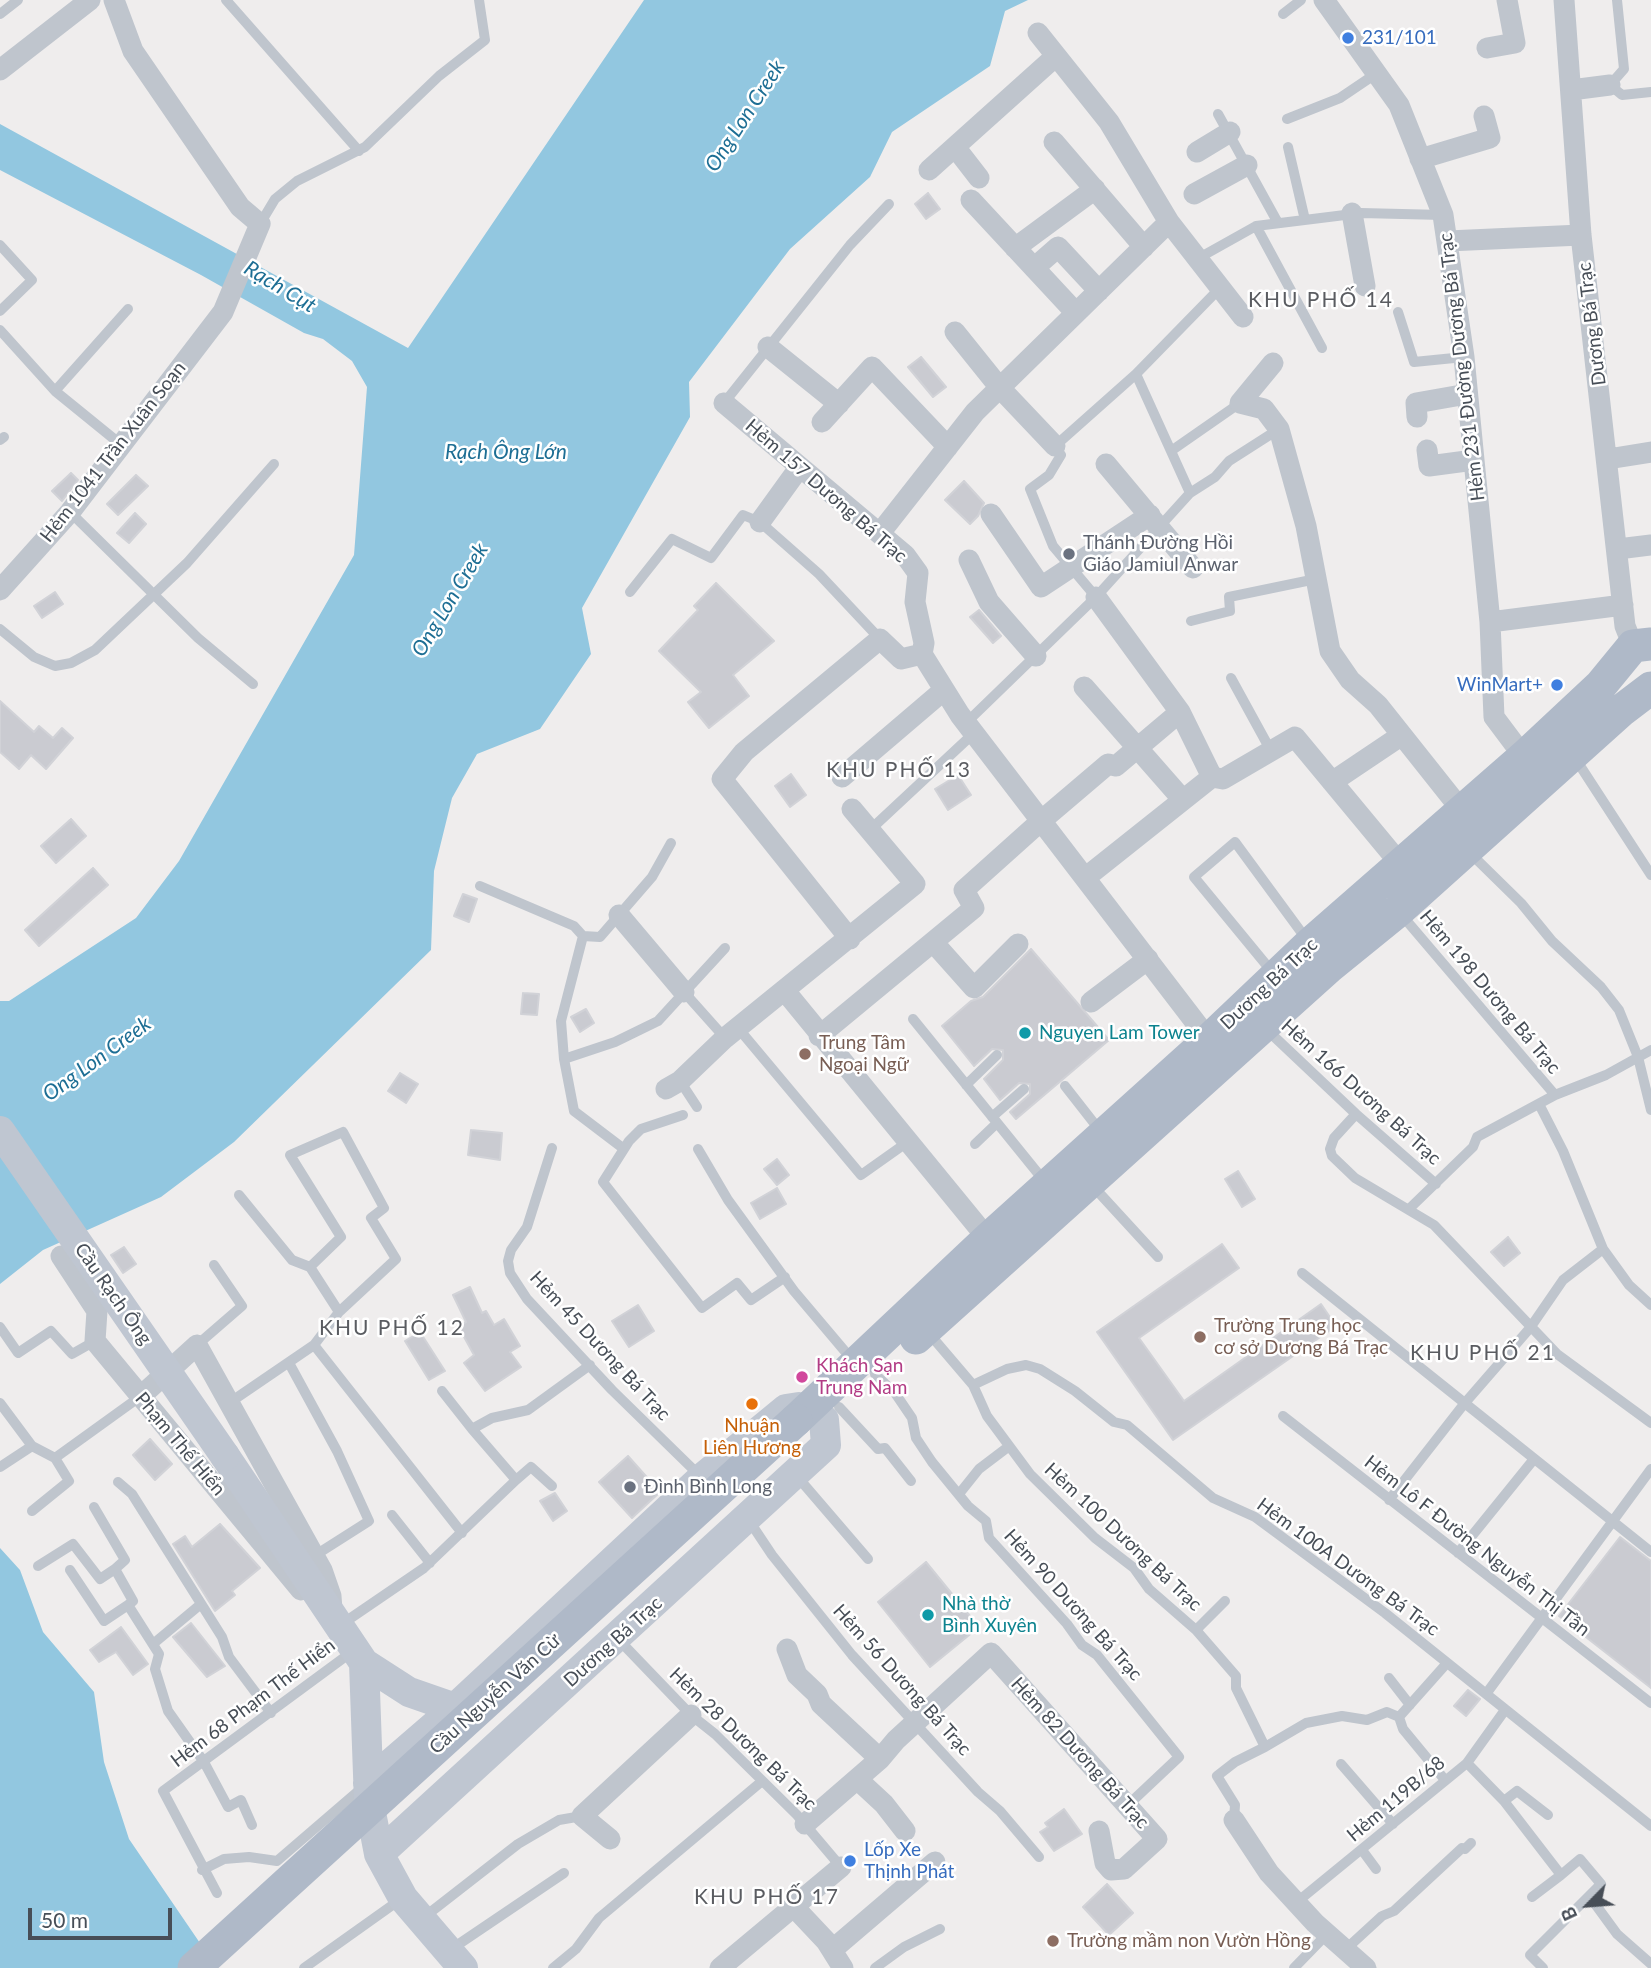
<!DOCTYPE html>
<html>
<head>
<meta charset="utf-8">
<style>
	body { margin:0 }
	#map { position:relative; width:1651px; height:1968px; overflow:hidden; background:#efeded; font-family:Lato,sans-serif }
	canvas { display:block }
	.north { position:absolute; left:1553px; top:1870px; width:70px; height:70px; -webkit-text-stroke:5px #fff; paint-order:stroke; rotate:245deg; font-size:19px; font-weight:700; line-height:28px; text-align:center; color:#474e57 }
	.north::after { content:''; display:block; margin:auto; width:24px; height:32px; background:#474e57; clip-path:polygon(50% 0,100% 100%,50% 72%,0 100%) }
	.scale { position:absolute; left:28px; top:1908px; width:144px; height:32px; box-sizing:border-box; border:4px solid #474e57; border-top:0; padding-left:9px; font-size:21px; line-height:24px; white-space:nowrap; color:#474e57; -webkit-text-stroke:5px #fff; paint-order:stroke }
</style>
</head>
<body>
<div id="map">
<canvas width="1651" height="1968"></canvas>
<div class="north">B</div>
<div class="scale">50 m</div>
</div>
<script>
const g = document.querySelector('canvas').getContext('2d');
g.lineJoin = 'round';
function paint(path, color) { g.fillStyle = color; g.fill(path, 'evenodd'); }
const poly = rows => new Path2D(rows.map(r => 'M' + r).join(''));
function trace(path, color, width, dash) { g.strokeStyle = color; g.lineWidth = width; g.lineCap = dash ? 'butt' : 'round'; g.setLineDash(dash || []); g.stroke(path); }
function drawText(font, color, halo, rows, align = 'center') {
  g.font = font + ' Lato,sans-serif'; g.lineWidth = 5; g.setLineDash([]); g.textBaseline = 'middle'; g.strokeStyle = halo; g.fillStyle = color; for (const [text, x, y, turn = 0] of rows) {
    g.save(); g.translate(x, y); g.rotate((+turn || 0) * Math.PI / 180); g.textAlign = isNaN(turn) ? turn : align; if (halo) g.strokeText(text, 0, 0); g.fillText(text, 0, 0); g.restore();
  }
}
const water = poly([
	[644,0,1028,0,1005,11,990,66,892,132,870,177,790,249,689,382,690,417,582,608,591,654,540,729,477,754,452,798,434,871,431,950,234,1142,161,1197,43,1250,0,1284,0,1001,9,1001,136,918,179,861,354,555,367,387,352,361,323,339,304,333,201,275,0,170,0,124,408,348],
	[0,1548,20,1570,43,1632,94,1692,104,1762,129,1839,217,1968,0,1968]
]);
const building = poly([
	[928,193,940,209,926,219,915,204,928,193],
	[921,357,946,387,933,397,908,367,921,357],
	[71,473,78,480,62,501,52,491,71,473],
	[136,475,148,486,118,515,107,504,136,475],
	[964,481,984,503,978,516,970,524,945,500,964,481],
	[135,513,146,524,129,543,117,533,135,513],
	[716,583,774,641,733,675,749,696,709,728,688,702,701,692,659,651,698,610,694,606,716,583],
	[55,592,63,604,42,618,34,606,55,592],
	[979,610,1001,636,993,643,970,617,979,610],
	[0,701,34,732,39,726,53,738,62,728,73,738,46,769,31,755,19,769,0,752,0,701],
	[791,774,806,795,790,807,775,786,791,774],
	[958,775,971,795,948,810,935,789,958,775],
	[71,819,86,836,56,863,41,846,71,819],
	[93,868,108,885,39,946,25,930,93,868],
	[463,894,477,899,469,922,454,916,463,894],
	[1031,949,1109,1040,1016,1119,1010,1112,1030,1094,1030,1084,1019,1083,1000,1100,984,1079,1003,1060,1003,1050,992,1049,974,1066,942,1026,971,1001,983,997,1031,949],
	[523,993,539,994,537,1015,521,1014,523,993],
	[586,1009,594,1023,580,1032,571,1017,586,1009],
	[400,1073,418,1084,406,1103,388,1091,400,1073],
	[471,1130,502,1133,500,1160,468,1155,471,1130],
	[777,1159,789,1175,777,1185,764,1169,777,1159],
	[1238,1171,1255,1199,1242,1207,1225,1179,1238,1171],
	[777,1188,786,1204,760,1219,751,1203,777,1188],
	[1508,1237,1520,1253,1504,1266,1491,1252,1508,1237],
	[1222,1244,1239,1268,1139,1338,1184,1401,1321,1304,1336,1326,1173,1440,1097,1332,1222,1244],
	[124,1247,136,1264,123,1273,111,1255,124,1247],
	[470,1287,482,1313,486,1311,494,1325,504,1319,520,1346,510,1352,521,1367,485,1391,464,1363,474,1355,458,1326,466,1322,453,1295,470,1287],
	[638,1305,654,1331,629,1347,612,1321,638,1305],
	[420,1332,445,1371,429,1380,405,1341,420,1332],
	[150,1439,172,1464,155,1480,133,1455,150,1439],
	[628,1456,660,1492,632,1518,599,1482,628,1456],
	[555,1493,567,1511,553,1521,540,1501,555,1493],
	[220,1524,260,1568,232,1591,235,1595,215,1611,173,1544,185,1536,192,1547,220,1524],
	[1620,1537,1651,1561,1651,1688,1559,1616,1620,1537],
	[926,1562,979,1627,930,1667,878,1602,926,1562],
	[191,1623,225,1666,207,1677,173,1637,191,1623],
	[121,1627,148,1664,133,1675,116,1652,99,1662,90,1650,121,1627],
	[1468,1690,1480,1699,1466,1716,1454,1706,1468,1690],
	[1064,1809,1082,1834,1054,1851,1040,1832,1048,1827,1045,1823,1064,1809],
	[1107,1884,1133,1913,1109,1935,1083,1907,1107,1884]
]);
const lane = poly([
	[226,0,359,151],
	[1617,0,1624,69,1610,85,1622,95,1651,92],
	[0,14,18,0],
	[1283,14,1301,0],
	[1218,114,1278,223],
	[1287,119,1340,98,1377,73],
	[1288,147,1305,220],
	[260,224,275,199,297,181,365,147,439,76,485,40,479,0],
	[1256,226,1322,348],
	[0,245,32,280,0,311],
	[1197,259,1256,226,1361,213,1443,215],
	[1398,312,1414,362,1464,357],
	[0,330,55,391,119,443],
	[1136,374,1190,493],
	[55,391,128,309],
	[724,403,850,245,889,204],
	[0,440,4,437],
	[1171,451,1240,403],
	[70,512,198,638,253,684],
	[630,592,672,539,711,558,743,515,760,522,819,574,880,639],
	[1096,597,1053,546,1030,489,1049,475,1061,455,1055,446,1136,374,1220,288],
	[1191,621,1230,611,1229,597,1316,579],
	[0,629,34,657,55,666,71,663,95,650,187,563,274,464],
	[1231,678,1271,751],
	[966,723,1096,597,1190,493,1215,477,1229,461,1279,429],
	[1575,758,1651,875],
	[870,830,974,733],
	[1470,853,1521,903,1552,941,1601,987,1619,1010,1638,1057,1651,1110],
	[480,886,574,926,583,936,561,1021,564,1059,574,1111,624,1149],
	[1400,913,1555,1095],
	[583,936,600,937,652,877,671,843],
	[1273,973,1194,877,1235,842,1307,940],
	[684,992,725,1038],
	[913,1019,1045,1182],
	[738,1028,861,1175,909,1141],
	[1265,1028,1356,1114,1436,1184],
	[564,1059,615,1042,658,1021,725,948],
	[680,1081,697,1107],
	[966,1085,997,1055],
	[1065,1086,1101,1132],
	[1539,1104,1563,1151,1603,1249,1629,1285,1651,1305],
	[1356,1114,1334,1138,1330,1149,1332,1156,1355,1178,1434,1225,1557,1354,1651,1423],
	[683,1115,641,1129,629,1141,603,1182,702,1308,737,1283,751,1300,785,1277],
	[992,1117,1024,1089],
	[975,1144,997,1123],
	[552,1148,527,1227,511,1250,508,1261,510,1273,527,1299,612,1390,700,1476],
	[698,1149,728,1200,794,1291,854,1362],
	[1091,1184,1158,1257],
	[239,1195,292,1260,310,1267],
	[1409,1209,1473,1147,1477,1137,1555,1095,1606,1075,1651,1050],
	[1302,1273,1651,1552],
	[0,1327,18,1353,51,1331,72,1354,95,1341],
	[927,1331,973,1385,987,1416,1030,1474,1095,1538,1134,1568,1149,1589,1196,1630,1236,1676,1236,1688,1265,1747,1235,1762,1217,1776,1235,1805,1234,1820],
	[197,1345,242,1306,214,1265],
	[314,1345,462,1533],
	[289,1363,337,1451,369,1521,314,1556],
	[875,1374,895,1393,912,1418,916,1438,932,1462,968,1506,986,1521,989,1538,1067,1624,1082,1645,1097,1655,1179,1757,1128,1805],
	[973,1385,1007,1369,1026,1365,1040,1369,1075,1391,1114,1422,1127,1425,1213,1498,1255,1517,1385,1613,1651,1826],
	[442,1391,472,1429],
	[0,1403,32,1446,55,1458,69,1481,32,1511],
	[229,1403,314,1345,339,1312,396,1259,371,1218,384,1208,343,1132,290,1155,341,1237,310,1267,339,1312],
	[839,1407,878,1449,885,1448,911,1481],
	[1283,1416,1651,1703],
	[55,1458,141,1396],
	[0,1467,32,1446],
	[795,1474,868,1559],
	[516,1480,531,1467,552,1486],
	[118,1482,132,1494,222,1637,229,1657,271,1713],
	[959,1494,979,1469,1008,1447],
	[1389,1500,1464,1404,1530,1328,1563,1280,1603,1249],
	[94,1507,125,1560,115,1569,133,1601,128,1605,159,1654,155,1669,168,1711,204,1762,228,1807,241,1800,252,1825],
	[392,1515,430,1563],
	[748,1519,772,1555,852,1655,978,1792,1000,1811,1039,1857],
	[1458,1553,1534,1459],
	[38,1566,73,1544,100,1579,115,1569],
	[70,1570,104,1621,128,1605],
	[342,1624,424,1568,516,1480,472,1429,492,1418,528,1410,590,1365],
	[1196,1630,1225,1601],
	[618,1639,691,1715,715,1734,797,1815,841,1867],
	[153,1644,201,1604],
	[1389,1678,1410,1705],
	[1486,1694,1651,1469],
	[1399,1717,1403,1729,1445,1780],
	[1265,1747,1306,1723,1342,1716,1367,1720,1387,1712,1399,1717,1447,1663],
	[1467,1763,1504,1801,1561,1875,1580,1859,1601,1884,1530,1955,1543,1968],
	[1341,1764,1393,1824],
	[1504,1801,1517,1791,1548,1815],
	[1362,1850,1376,1869],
	[202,1870,224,1859,249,1857,277,1861,363,1787],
	[217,1893,163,1791,353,1651],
	[1532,1897,1561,1875],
	[1590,1897,1617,1934,1651,1964],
	[1297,1902,1467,1763,1505,1710],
	[423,1918,518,1844,559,1820,582,1816],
	[1346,1949,1382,1916,1394,1911,1462,1848,1465,1849,1471,1843],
	[450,1950,564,1873],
	[304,1968,401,1899],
	[553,1968,576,1949,599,1918,761,1782],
	[875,1968,904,1947,940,1929],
	[1294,1968,1327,1934]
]);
const street = poly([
	[1324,0,1399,105,1443,215,1464,357,1474,460,1490,622,1494,717,1524,757],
	[1564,0,1581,235,1625,626,1633,646],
	[1038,33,1109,122,1169,222,1243,317],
	[1487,48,1515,43,1507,0],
	[0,70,90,0],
	[1571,90,1610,85],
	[1054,142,1144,247],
	[955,147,979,178],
	[1197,152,1230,132],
	[1420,159,1490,138,1484,116],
	[929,170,1056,56],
	[1194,194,1247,165],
	[971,200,1076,313],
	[1352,213,1365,286],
	[1448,241,1581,235],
	[1015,248,1095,189],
	[1034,268,1058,247,1099,291],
	[955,332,1000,388,1055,446],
	[768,347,839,404],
	[1273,363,1240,403,1264,409,1279,429,1306,526,1330,651,1350,680,1378,705,1463,812],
	[724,403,905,555,918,573,915,602,924,643,922,654,960,715,1209,1040],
	[1417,417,1416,403,1467,394],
	[822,422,872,367,948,447],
	[1427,450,1429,466,1474,460],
	[1608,459,1651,452],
	[1106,464,1193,568],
	[991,514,1041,587,1150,515],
	[760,522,799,468],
	[880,533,975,412,1169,222],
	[1618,549,1651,545],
	[969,560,989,602,1036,656],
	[0,590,70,512,223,312,260,224,240,207,133,51,114,0],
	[1096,597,1180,712,1212,777],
	[1490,622,1623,605],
	[1084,687,1183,800],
	[842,777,944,690],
	[1332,782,1402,735],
	[1085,878,1212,777,1223,779,1295,737,1402,866],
	[619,915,684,992],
	[850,939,722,779,744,752,880,639,901,659,922,654],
	[933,942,974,988,1018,944],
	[785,991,988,1239],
	[1091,1002,1148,959],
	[819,1036,974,908,964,890,1041,821,1108,764,1116,766,1180,712],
	[666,1089,680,1081,725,1038,915,884,852,809],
	[61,1256,97,1311,95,1341,301,1590],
	[141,1396,197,1345,322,1570,331,1596,332,1610],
	[787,1649,797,1675,817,1694,821,1704,880,1759],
	[857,1779,884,1804,905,1831],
	[1234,1820,1269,1873,1315,1923,1366,1968],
	[805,1824,880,1759,896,1740,991,1653,1157,1839,1124,1869,1111,1870,1105,1863,1099,1831],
	[610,1839,582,1816,691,1715],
	[794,1907,826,1941,843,1968],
	[832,1950,935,1862],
	[720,1968,841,1867]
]);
const secondary = poly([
	[225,1456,364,1663,369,1802,379,1854,403,1898,463,1968],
	[364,1663,409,1692,455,1708],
	[368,1783,455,1708,702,1478,786,1409,799,1407],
	[379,1854,826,1445,824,1420]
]);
const primary = poly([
	[916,1338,1329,967,1398,911,1622,710,1651,688],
	[796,1420,988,1239,1209,1040,1310,944,1524,757,1601,685,1633,646,1651,644]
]);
const secondaryBridge = poly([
	[0,1131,225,1456]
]);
const primaryBridge = poly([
	[194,1968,796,1420]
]);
const markers = [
	[1348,38,7,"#3f7fe0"],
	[1069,554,7,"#6b7280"],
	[1557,685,7,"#3f7fe0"],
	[1025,1033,7,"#0f9aa8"],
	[805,1054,7,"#8d6e63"],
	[1200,1337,7,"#8d6e63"],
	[802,1377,7,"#d1479c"],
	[752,1404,7,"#e8710a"],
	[630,1487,7,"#6b7280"],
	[928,1615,7,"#0f9aa8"],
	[850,1861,7,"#3f7fe0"],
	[1053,1941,7,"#8d6e63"]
];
const shopNames = [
	["231/101",1362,38],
	["WinMart+",1543,685,"right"],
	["Lốp Xe",864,1850],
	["Thịnh Phát",864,1872]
];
const streetNames = [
	["Dương Bá Trạc",1592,324,-97],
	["Hẻm 231 Đường Dương Bá Trạc",1462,367,-97],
	["Hẻm 1041 Trần Xuân Soạn",113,452,-52],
	["Hẻm 157 Dương Bá Trạc",826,491,41],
	["Dương Bá Trạc",1269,984,-43],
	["Hẻm 198 Dương Bá Trạc",1490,992,50],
	["Hẻm 166 Dương Bá Trạc",1361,1092,42],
	["Cầu Rạch Ông",113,1294,55],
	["Hẻm 45 Dương Bá Trạc",600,1346,47],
	["Phạm Thế Hiển",180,1444,50],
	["Hẻm 100 Dương Bá Trạc",1123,1537,43],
	["Hẻm Lô F Đường Nguyễn Thị Tần",1477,1546,38],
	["Hẻm 100A Dương Bá Trạc",1348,1567,36],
	["Hẻm 90 Dương Bá Trạc",1073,1605,48],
	["Dương Bá Trạc",613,1642,-42],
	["Hẻm 56 Dương Bá Trạc",902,1680,48],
	["Cầu Nguyễn Văn Cừ",495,1694,-42],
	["Hẻm 68 Phạm Thế Hiển",253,1703,-37],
	["Hẻm 28 Dương Bá Trạc",743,1739,44],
	["Hẻm 82 Dương Bá Trạc",1080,1753,48],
	["Hẻm 119B/68",1396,1799,-40]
];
const worshipNames = [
	["Thánh Đường Hồi",1083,543],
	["Giáo Jamiul Anwar",1083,565],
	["Đình Bình Long",644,1487]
];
const cultureNames = [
	["Nguyen Lam Tower",1039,1033],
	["Nhà thờ",942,1604],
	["Bình Xuyên",942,1626]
];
const educationNames = [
	["Trung Tâm",819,1043],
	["Ngoại Ngữ",819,1065],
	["Trường Trung học",1214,1326],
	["cơ sở Dương Bá Trạc",1214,1348],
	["Trường mầm non Vườn Hồng",1067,1941]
];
const hotelNames = [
	["Khách Sạn",816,1366],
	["Trung Nam",816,1388]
];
const foodNames = [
	["Nhuận",752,1426],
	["Liên Hương",752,1448]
];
const waterNames = [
	["Ong Lon Creek",745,116,-57],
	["Rạch Cụt",280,287,31],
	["Rạch Ông Lớn",506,452],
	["Ong Lon Creek",450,600,-59],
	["Ong Lon Creek",97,1059,-36]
];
const neighbourhoodNames = [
	["KHU PHỐ 14",1321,300],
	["KHU PHỐ 13",899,770],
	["KHU PHỐ 12",392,1328],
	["KHU PHỐ 21",1483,1353],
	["KHU PHỐ 17",767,1897]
];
paint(water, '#92c7e0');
paint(building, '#cacbd1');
trace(building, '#d1d2d7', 2);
trace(lane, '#bfc5cd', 10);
trace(street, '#bfc5cd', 21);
trace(secondary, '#bfc6d1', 30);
trace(primary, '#afb9c8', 33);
trace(secondaryBridge, '#bfc6d1', 30);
trace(primaryBridge, '#afb9c8', 33);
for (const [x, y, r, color] of markers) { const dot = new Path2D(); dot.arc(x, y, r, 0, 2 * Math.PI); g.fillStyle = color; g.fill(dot); trace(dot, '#fff', 2.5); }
drawText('19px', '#366cbe', '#fff', shopNames, 'left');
drawText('19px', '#474e57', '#fff', streetNames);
drawText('19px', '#5b616d', '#fff', worshipNames, 'left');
drawText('19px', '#0d838f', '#fff', cultureNames, 'left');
drawText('19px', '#785e54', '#fff', educationNames, 'left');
drawText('19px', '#b23c85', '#fff', hotelNames, 'left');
drawText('19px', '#c56008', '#fff', foodNames);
drawText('italic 21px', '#1d6e94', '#fff', waterNames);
g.letterSpacing = '2px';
drawText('21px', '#5a5c61', '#fff', neighbourhoodNames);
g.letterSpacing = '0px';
</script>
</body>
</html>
